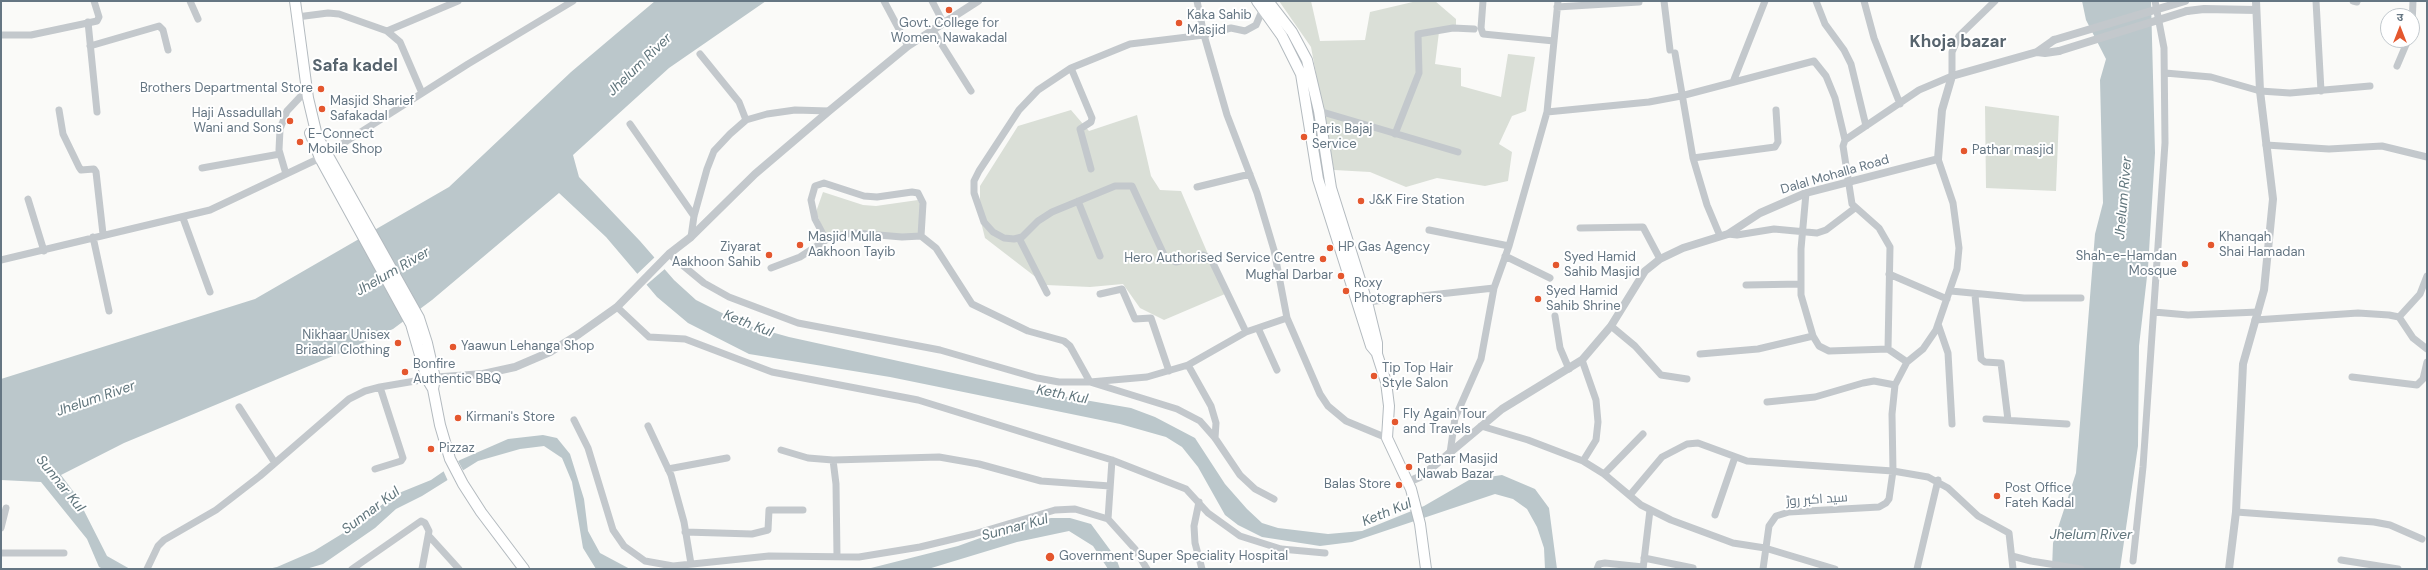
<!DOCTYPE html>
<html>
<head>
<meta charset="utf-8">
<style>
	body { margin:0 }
	#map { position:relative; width:2428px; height:570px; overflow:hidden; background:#fafaf8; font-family:"DM Sans","Noto Sans Devanagari",sans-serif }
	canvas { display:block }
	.frame { position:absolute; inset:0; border:2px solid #657683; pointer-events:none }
	.north { position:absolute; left:2380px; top:8px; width:40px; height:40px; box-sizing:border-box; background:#fff; border:1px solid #c1c8cd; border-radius:50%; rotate:0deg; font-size:11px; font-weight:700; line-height:16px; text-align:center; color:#657683 }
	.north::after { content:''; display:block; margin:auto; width:14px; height:18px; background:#e4572e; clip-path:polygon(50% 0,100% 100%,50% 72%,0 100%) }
</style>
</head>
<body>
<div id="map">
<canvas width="2428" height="570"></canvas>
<div class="frame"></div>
<div class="north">उ</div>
</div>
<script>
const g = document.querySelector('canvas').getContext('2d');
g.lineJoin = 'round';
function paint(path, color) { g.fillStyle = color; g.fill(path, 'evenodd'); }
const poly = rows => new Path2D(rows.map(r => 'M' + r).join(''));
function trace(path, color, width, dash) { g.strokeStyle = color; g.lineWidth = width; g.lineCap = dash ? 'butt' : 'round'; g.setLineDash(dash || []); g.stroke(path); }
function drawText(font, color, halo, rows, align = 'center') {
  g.font = font + ' "DM Sans",Cairo,sans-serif'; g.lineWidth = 4; g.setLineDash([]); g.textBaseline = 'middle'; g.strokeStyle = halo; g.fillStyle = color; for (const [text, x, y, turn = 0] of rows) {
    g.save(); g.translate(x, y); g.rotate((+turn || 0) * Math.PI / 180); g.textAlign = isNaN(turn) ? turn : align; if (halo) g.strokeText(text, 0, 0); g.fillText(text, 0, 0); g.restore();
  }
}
const green = poly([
	[1279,1,1311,1,1320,41,1365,40,1370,12,1417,1,1435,1,1456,19,1456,29,1439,32,1435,64,1461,68,1461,86,1501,97,1508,54,1535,57,1526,111,1512,116,1499,144,1512,152,1508,181,1485,186,1437,178,1406,187,1370,172,1334,170,1311,47],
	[1985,106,2059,116,2056,191,1986,188],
	[1071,110,1089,131,1137,115,1151,176,1160,190,1181,191,1225,294,1164,320,1140,308,1123,284,1090,287,1046,285,985,238,980,218,980,186,1018,126],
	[823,192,863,205,876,206,918,200,920,204,919,234,901,235,862,232,826,237,816,212]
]);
const water = poly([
	[655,1,766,1,669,68,573,155,579,177,640,241,674,280,696,300,746,325,789,337,1044,393,1131,408,1155,417,1195,438,1225,484,1247,509,1262,523,1278,528,1328,534,1362,531,1424,506,1469,480,1502,475,1535,489,1549,508,1557,569,1545,569,1544,548,1537,527,1527,509,1513,499,1495,494,1352,542,1320,546,1262,537,1238,525,1225,515,1198,467,1182,447,1166,437,1120,424,890,377,749,354,688,323,657,297,606,237,559,193,432,300,393,329,345,351,124,443,61,475,76,495,107,556,130,569,103,569,99,567,87,539,41,482,1,480,1,379,255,299,449,187,571,72],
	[2082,1,2151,1,2155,153,2148,268,2139,346,2138,446,2120,569,2052,569,2053,543,2076,473,2095,234,2103,203,2100,80,2106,59,2086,20],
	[543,435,557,438,570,454,584,499,588,531,600,553,630,569,596,569,583,548,572,482,562,458,544,446,520,449,478,461,422,496,396,509,375,528,323,564,306,569,268,569,277,567,314,551,358,524,394,495,431,480,460,460,508,439],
	[1051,518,1070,518,1091,524,1116,558,1120,569,1108,569,1093,546,1069,531,1017,542,928,569,867,569,958,546,1022,523]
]);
const pier = poly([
	[656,256,666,268,645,286,635,276],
	[457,459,464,472,448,481,443,470]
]);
const minor = poly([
	[190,1,198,19],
	[884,1,908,46],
	[932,1,943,22],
	[1197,1,1204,35,1227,115,1257,193,1274,250,1287,318,1320,394,1328,406,1346,421,1387,438],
	[1483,1,1481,28,1483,34,1554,41],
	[1664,1,1670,50],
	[1816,1,1825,24,1844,50,1851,64,1866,126],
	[1864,1,1874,38,1900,104],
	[2316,1,2321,91],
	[2353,1,2357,2],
	[1557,7,1639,2],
	[297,17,328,13,339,14,387,31,400,42,422,93],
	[88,22,97,112],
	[2412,25,2413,1],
	[932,29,971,91],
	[387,31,458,1],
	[1,35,31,35,97,21,99,17,94,1],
	[90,46,159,26,163,30,168,50],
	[1675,53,1693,158,1707,205,1720,236],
	[700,54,739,102,746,120],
	[2397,66,2408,40],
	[1071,68,1092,118,1091,122,1080,129,1091,169],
	[2165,73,2211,77,2260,91,2290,93,2370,86],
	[1733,82,1765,1],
	[59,110,63,134,79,167,81,170,94,169,96,172,103,234],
	[1319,111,1458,152],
	[1547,112,1649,102,1681,96,1814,61,1826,76,1835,98,1845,140],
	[630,124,694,216],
	[1395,134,1419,73,1418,34,1453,28,1474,29],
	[2266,145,2329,149,2382,146,2427,157],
	[1693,158,1775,147,1778,142,1776,110],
	[202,168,280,154],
	[286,174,279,150,280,129,287,111,302,95],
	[1197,187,1250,174],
	[1806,193,1801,249,1801,295,1813,336,1819,346,1829,351,1888,349],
	[28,199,44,251],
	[1078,201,1100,256],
	[183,218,210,292],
	[1580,228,1643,227,1660,259],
	[1429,230,1509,246],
	[1728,234,1737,235,1774,229,1817,233,1826,230,1855,208],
	[93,237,109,311],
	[691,237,694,216,707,169,714,151,730,134,746,120,767,114,795,110,829,111],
	[1019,238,1047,293],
	[826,240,815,219,811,200,815,186,824,183,864,196,877,197,912,192,918,193,923,203,921,236],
	[669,254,704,283,729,297,798,323,940,350,1037,378,1059,382,1090,382,1147,377,1188,365,1246,332,1287,318],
	[1505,256,1550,278],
	[1,260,210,210,320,158,468,64,573,1],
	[771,268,800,257,826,240,841,235,855,233,902,237,921,236,936,248,972,304,1028,331,1064,341,1070,346,1090,382,1177,409,1200,421,1215,438,1240,475,1255,489,1274,499],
	[1889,274,1947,299],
	[1746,285,1801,284],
	[1951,291,2024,298,2081,298],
	[1100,294,1122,289,1135,319,1151,318,1169,371],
	[1975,295,1981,359,1985,362,2001,363,2008,420],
	[1367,302,1494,288],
	[617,307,649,337,685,339,772,372,918,400,1112,460,1186,489,1208,513,1240,536,1281,549,1325,553],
	[2154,312,2188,315,2258,312],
	[1555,316,1560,348,1569,369],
	[2399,317,2420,294,2427,276],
	[2255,320,2358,313,2389,315,2399,317,2413,338,2427,349],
	[1938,324,1948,353,1952,424],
	[1611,326,1635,346,1661,375,1687,379],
	[1258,328,1277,370],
	[1246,332,1211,259,1203,255,1176,262,1165,257,1132,186,1115,186,1052,212,1038,221,1022,237,1014,239,1004,238,993,232,984,222,974,193,974,181,979,171,1019,110,1038,90,1071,68,1130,44,1204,35,1231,28,1245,31,1256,25,1262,11],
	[1700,354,1758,349,1813,336],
	[1582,360,1596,400,1598,422,1596,440,1583,461],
	[1907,362,1888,349,1890,247,1879,228,1852,204,1843,146,1845,140,1919,90,1952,76,1952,52,1959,36,1995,1],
	[1188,365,1211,406,1216,423,1215,438],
	[2352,377,2417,385,2423,379,2427,362],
	[1767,402,1815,397,1863,383,1874,381,1895,385],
	[239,407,275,463],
	[1986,419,2067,424],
	[574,420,588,448,613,530,624,546,645,561,673,566,769,556,859,557,920,547,974,534,1055,510,1075,509,1108,519,1135,549,1147,569],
	[648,426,671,475,684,522,691,564],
	[1481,426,1528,440,1583,461,1604,474,1641,505,1671,520,1733,543,1765,548,1835,569],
	[781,450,808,458,833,460,939,457,979,464,1041,481,1110,486],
	[1450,453,1455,418,1481,359,1494,288,1509,246,1547,112,1558,1],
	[833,460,836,484,837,556],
	[375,469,401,461,403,458,380,387],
	[668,469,727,458],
	[1604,474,1643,434],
	[1630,495,1662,457,1687,444,1698,443,1747,461,1893,471,1928,477,1948,488,1978,516,2009,533,2013,569],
	[1199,502,1194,526,1195,543,1202,569],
	[2236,512,2374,522,2390,525,2422,539],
	[1715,515,1735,457],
	[1108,519,1112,460],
	[1,528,6,508],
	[685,532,752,534,768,530,769,510,803,510],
	[429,536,459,569],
	[1,553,64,553],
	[2012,556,2031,561,2081,569],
	[1644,558,1693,568],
	[2341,560,2398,569],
	[2133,561,2143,467,2165,143,2164,48,2155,1],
	[147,569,158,546,164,540,216,510,260,476,349,399,365,391,380,387,427,379],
	[352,569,421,521,425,523,429,531,422,569],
	[1597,569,1599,564,1605,563,1643,567],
	[1643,569,1650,510],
	[1763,569,1769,526,1776,516,1789,512,1879,507,1886,503,1889,499,1893,471,1892,414,1895,385,1907,362,1923,349,1936,330,1957,269,1959,248,1953,203,1938,159],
	[1917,569,1938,480]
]);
const tertiary = poly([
	[2187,11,2204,9,2256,10],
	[2037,52,2045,53,2059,51],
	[430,378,483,374,515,367,550,352,579,334,617,307,669,254,691,237,755,174,829,111,908,46,978,1],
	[1408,482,1422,476,1502,409,1582,360,1611,326,1645,271,1660,259,1683,248,1728,234,1760,213,1806,193,1938,159,1942,110,1952,76,2037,52,2054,40],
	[2229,569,2236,512,2243,364,2264,290,2273,199,2260,91,2256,1]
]);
const secondary = poly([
	[295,1,308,98,317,136,419,318,427,343,435,378,433,389,440,425,450,459,463,484,481,512,524,569],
	[1257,1,1282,36,1301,74,1318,179,1371,346,1376,352],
	[1268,1,1292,32,1307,60,1319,111,1331,188,1367,302,1377,343,1377,354,1386,382,1389,406,1387,438,1411,489,1420,524,1426,569],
	[310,133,320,158,411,324,427,379,433,389]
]);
const tertiaryBridge = poly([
	[2054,40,2185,1],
	[2059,51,2187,11]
]);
const markers = [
	[949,10,4,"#e4572e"],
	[1179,23,4,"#e4572e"],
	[321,89,4,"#e4572e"],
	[322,109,4,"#e4572e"],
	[290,121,4,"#e4572e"],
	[1304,137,4,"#e4572e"],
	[300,142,4,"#e4572e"],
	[1964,151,4,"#e4572e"],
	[1361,201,4,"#e4572e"],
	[800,245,4,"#e4572e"],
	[2211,245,4,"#e4572e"],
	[1330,248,4,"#e4572e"],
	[769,255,4,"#e4572e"],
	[1323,259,4,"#e4572e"],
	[2185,264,4,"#e4572e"],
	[1556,265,4,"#e4572e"],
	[1341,276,4,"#e4572e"],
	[1346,291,4,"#e4572e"],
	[1538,299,4,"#e4572e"],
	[398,343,4,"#e4572e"],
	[453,347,4,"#e4572e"],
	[405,372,4,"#e4572e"],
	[1374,376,4,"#e4572e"],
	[458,418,4,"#e4572e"],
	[1395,422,4,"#e4572e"],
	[431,449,4,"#e4572e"],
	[1409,467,4,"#e4572e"],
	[1399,485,4,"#e4572e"],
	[1997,496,4,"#e4572e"],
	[1050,557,5,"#e4572e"]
];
const poiNames = [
	["Kaka Sahib",1187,16],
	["Masjid",1187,31],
	["Govt. College for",949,24,"center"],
	["Women, Nawakadal",949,39,"center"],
	["Brothers Departmental Store",313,89,"right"],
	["Masjid Sharief",330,102],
	["Safakadal",330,117],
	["Haji Assadullah",282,114,"right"],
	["Wani and Sons",282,129,"right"],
	["Paris Bajaj",1312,130],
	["Service",1312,145],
	["E-Connect",308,135],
	["Mobile Shop",308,150],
	["Pathar masjid",1972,151],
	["J&K Fire Station",1369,201],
	["Masjid Mulla",808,238],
	["Aakhoon Tayib",808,253],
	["Khanqah",2219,238],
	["Shai Hamadan",2219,253],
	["Ziyarat",761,248,"right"],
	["Aakhoon Sahib",761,263,"right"],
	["HP Gas Agency",1338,248],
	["Shah-e-Hamdan",2177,257,"right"],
	["Mosque",2177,272,"right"],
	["Syed Hamid",1564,258],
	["Sahib Masjid",1564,273],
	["Hero Authorised Service Centre",1315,259,"right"],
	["Mughal Darbar",1333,276,"right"],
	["Roxy",1354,284],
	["Photographers",1354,299],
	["Syed Hamid",1546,292],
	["Sahib Shrine",1546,307],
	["Nikhaar Unisex",390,336,"right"],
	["Briadal Clothing",390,351,"right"],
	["Yaawun Lehanga Shop",461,347],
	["Bonfire",413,365],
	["Authentic BBQ",413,380],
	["Tip Top Hair",1382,369],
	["Style Salon",1382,384],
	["Fly Again Tour",1403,415],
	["and Travels",1403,430],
	["Kirmani's Store",466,418],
	["Pizzaz",439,449],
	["Pathar Masjid",1417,460],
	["Nawab Bazar",1417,475],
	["Balas Store",1391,485,"right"],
	["Post Office",2005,489],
	["Fateh Kadal",2005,504],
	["Government Super Speciality Hospital",1059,557]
];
const streetNames = [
	["Dalal Mohalla Road",1835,175,-16],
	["سید اکبر روڑ",1817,500,-4]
];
const waterNames = [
	["Jhelum River",640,65,-44],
	["Jhelum River",2124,198,-85],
	["Jhelum River",393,272,-30],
	["Keth Kul",748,324,21],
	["Keth Kul",1062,395,11],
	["Jhelum River",96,399,-19],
	["Sunnar Kul",60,484,51],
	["Sunnar Kul",371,511,-37],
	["Keth Kul",1387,513,-22],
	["Sunnar Kul",1015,528,-15],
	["Jhelum River",2091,535]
];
const districtNames = [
	["Khoja bazar",1958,43],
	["Safa kadel",355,67]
];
paint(green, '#dadfd7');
paint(water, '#bbc7cb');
paint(pier, '#fafaf8');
trace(secondary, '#b3babf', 12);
trace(minor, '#c3c8cc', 7);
trace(tertiary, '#c3c8cc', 8);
trace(secondary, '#fff', 10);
trace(tertiaryBridge, '#c3c8cc', 8);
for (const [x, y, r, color] of markers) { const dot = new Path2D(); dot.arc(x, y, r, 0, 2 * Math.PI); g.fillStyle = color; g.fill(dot); trace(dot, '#fff', 1.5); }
drawText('13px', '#657683', '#fff', poiNames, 'left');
drawText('13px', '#657683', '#fff', streetNames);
drawText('italic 14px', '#60757c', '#fff', waterNames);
drawText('bold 17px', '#57646e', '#fff', districtNames);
</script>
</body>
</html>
